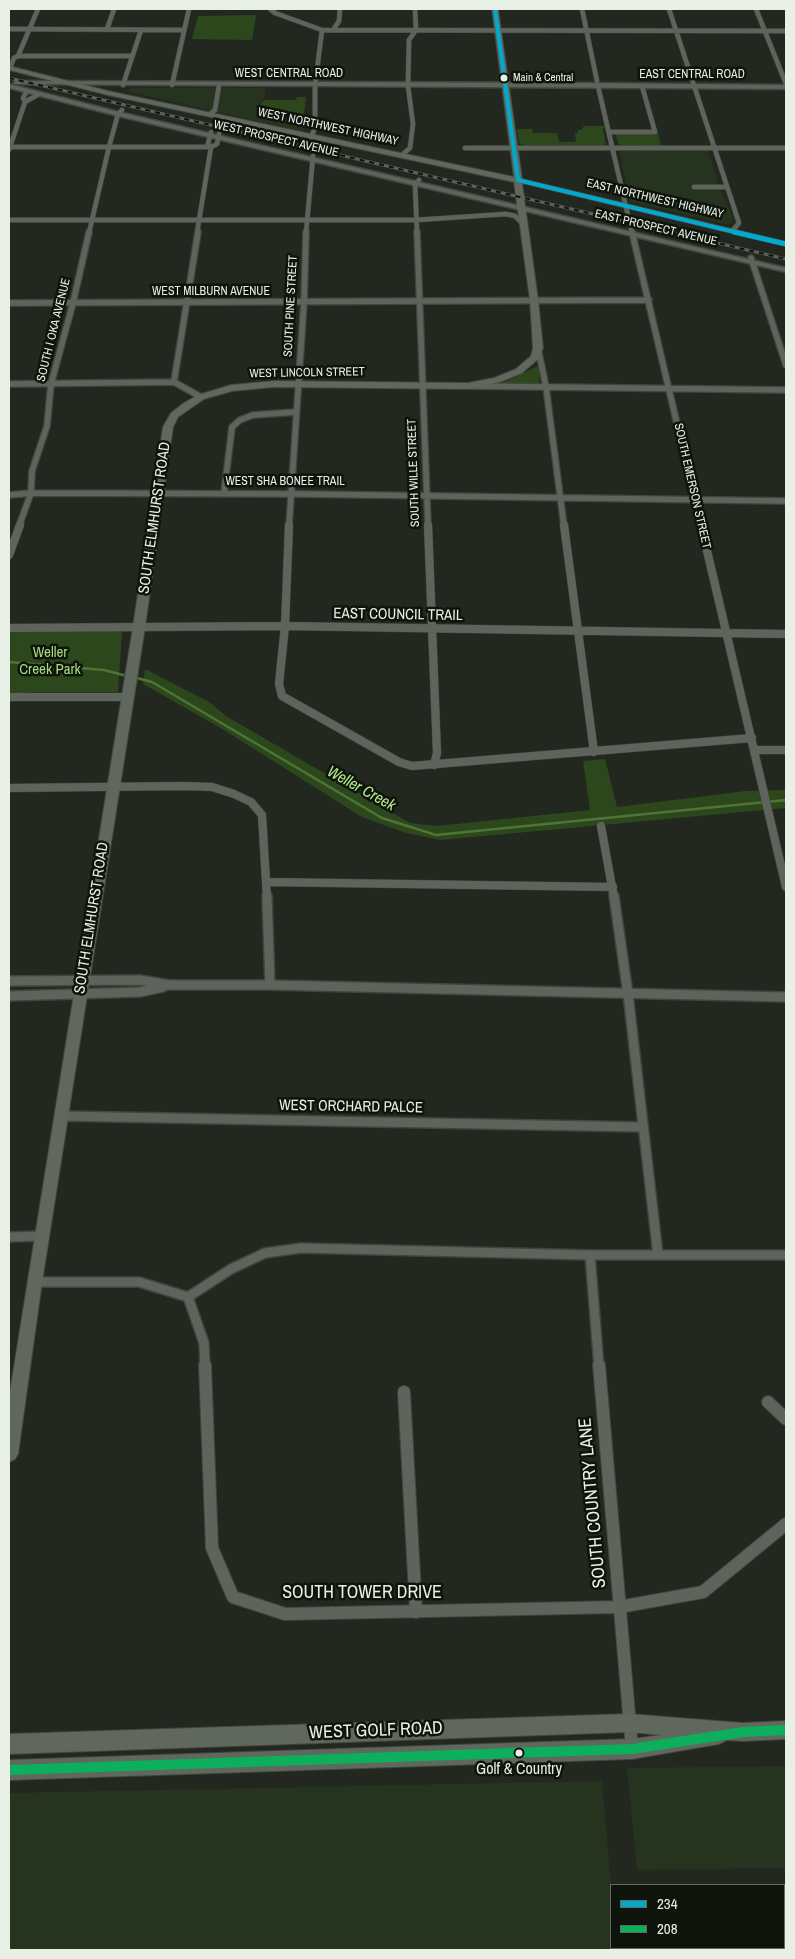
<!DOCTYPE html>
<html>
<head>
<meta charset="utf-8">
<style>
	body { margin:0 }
	#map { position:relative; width:795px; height:1959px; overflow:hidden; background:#222820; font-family:"Archivo Narrow",sans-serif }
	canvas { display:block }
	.frame { position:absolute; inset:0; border:10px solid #e8efe5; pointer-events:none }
	.legend { position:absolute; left:610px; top:1884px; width:175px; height:65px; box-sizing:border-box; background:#0e130b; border:1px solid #656b62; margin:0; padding:6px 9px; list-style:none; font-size:15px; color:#e8efe5 }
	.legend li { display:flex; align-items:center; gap:10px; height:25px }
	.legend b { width:25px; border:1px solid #656b62 }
</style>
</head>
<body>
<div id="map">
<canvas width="795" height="1959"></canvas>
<div class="frame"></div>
<ul class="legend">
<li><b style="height:6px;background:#00a9ce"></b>234</li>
<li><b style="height:6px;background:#0daf5c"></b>208</li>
</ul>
</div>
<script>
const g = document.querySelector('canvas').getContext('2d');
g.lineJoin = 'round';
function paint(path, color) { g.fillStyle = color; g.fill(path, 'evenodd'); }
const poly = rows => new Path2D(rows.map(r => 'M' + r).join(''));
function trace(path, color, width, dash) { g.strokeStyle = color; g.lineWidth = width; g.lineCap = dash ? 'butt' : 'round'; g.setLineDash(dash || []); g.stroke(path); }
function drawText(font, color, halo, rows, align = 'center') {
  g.font = font + ' "Archivo Narrow",sans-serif'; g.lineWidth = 5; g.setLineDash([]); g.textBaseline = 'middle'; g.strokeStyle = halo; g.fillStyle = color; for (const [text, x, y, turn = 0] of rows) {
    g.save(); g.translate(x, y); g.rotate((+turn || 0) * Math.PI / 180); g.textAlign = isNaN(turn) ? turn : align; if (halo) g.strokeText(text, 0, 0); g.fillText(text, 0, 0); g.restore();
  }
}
const built = poly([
	[132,88,266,88,264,98,258,106,306,117,304,132,126,91],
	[619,150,708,150,718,184,734,220,729,225,630,202],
	[786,1766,786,1868,637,1870,627,1768],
	[602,1781,611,1885,611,1948,617,1948,617,1950,9,1950,9,1793]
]);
const green = poly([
	[256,15,252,40,192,39,198,16],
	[297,97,306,97,304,115,259,106,264,100,296,100],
	[584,126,605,126,603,129,606,145,599,146,523,145,519,143,517,129,532,129,533,133,557,133,559,142,576,142,575,133,578,133,578,130,581,130],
	[615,133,658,133,661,146,619,145],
	[540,365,539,384,498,385],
	[57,630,122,631,118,692,33,692,9,694,9,633],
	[145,669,209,702,226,716,410,823,437,826,590,810,583,761,605,759,617,807,746,791,786,790,786,808,440,840,406,833,362,817,224,730,143,684]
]);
const stream = poly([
	[9,662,104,670,127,676],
	[133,677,152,682,382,818,436,835,786,800]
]);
const streetFar4 = poly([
	[270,9,275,13,322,30,786,31],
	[582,9,597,81],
	[669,9,739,223,733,230],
	[756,9,786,84],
	[9,29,184,30],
	[107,29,114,9],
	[333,30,339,21,340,9],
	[18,56,132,56],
	[10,68,14,58,18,56,38,9],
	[123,85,141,30],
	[172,85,189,9],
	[598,86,632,233],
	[25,102,39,94],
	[210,114,215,110,219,85],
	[609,132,655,132,642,86],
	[311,137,315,128,315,86,322,30],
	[9,147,211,147,217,144,219,134],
	[465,148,786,148],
	[9,150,25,102,23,98,27,91],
	[403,154,410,148,413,124,408,86,409,40,416,30,415,9],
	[694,187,726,187],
	[9,220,416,220,506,214,515,216,523,224],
	[89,233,109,147,118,114,122,110],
	[197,233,211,147,208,144,211,132],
	[306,233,313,156],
	[417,233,415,184,419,180]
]);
const streetFar3 = poly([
	[417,232,428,526],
	[632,232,701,526],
	[751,258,786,365],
	[9,303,649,300],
	[538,348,546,387,564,526],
	[174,382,198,232],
	[9,384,174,382,201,397],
	[470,386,786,390],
	[224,493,232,427,240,420,253,415,296,412],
	[9,495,31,493,301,494,786,501],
	[19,526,31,493,32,471,47,426,51,384,73,303,89,232],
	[289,526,304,302,306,232]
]);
const streetFar2 = poly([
	[289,525,285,626,279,684,282,696,399,762,412,766,752,738],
	[428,525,437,753,434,765],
	[564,525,594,752],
	[701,525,786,887],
	[9,555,20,525],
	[9,628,285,626,786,634],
	[9,697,128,697],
	[754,750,786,750],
	[9,788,183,786,212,787,234,794,251,802,262,815,267,898],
	[601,826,614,898],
	[267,882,613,887]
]);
const streetFar1 = poly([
	[267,896,270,985],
	[614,896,628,994,658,1255],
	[9,981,140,980,169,985,270,985,786,997],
	[9,996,140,992,163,987],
	[61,1116,642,1127],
	[9,1237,41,1236],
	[590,1255,599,1367],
	[34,1282,139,1282,188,1297],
	[188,1297,204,1343,205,1367],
	[188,1297,231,1269,265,1253,301,1248,590,1255,786,1255]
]);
const street = poly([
	[205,1365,212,1548,233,1597,285,1614,619,1607,703,1592,786,1524],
	[599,1365,632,1749],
	[404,1392,416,1612],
	[768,1402,786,1419]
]);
const secondary = poly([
	[16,81,591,83,786,85,786,89,14,84,14,82,16,81],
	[9,84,119,112,786,268,786,272,118,116,9,88,9,84]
]);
const primary = poly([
	[492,9,498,9,522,179,786,242,786,246,522,183,538,300,543,348,538,359,522,373,500,382,468,389,274,387,232,391,204,399,178,417,173,427,145,627,42,1282,18,1454,15,1459,9,1462,9,1398,133,627,163,427,171,413,184,403,198,395,231,385,274,381,468,383,494,378,516,369,531,356,533,348,530,300,514,182,108,95,9,70,9,66,108,91,514,177,492,9],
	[629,1714,743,1723,786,1721,786,1739,743,1741,727,1740,719,1744,632,1759,9,1780,9,1760,632,1739,661,1735,629,1732,9,1754,9,1734,629,1714]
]);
const rail = poly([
	[9,78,786,259]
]);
const bus1Far1 = poly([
	[495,9,518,180],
	[518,180,739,233]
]);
const bus1 = poly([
	[734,232,786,244]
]);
const bus2 = poly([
	[9,1770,632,1749,743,1732,786,1730]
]);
const markers = [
	[504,78,4.5,"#e8efe5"],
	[519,1753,4.5,"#e8efe5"]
];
const farBusnames = [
	["Main & Central",513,78]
];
const farStreetnames = [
	["WEST CENTRAL ROAD",289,74],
	["EAST CENTRAL ROAD",692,75],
	["WEST NORTHWEST HIGHWAY",328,127,12],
	["WEST PROSPECT AVENUE",276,139,13],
	["EAST NORTHWEST HIGHWAY",655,199,13],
	["EAST PROSPECT AVENUE",656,228,13],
	["WEST MILBURN AVENUE",211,292],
	["SOUTH PINE STREET",291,306,-87],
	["SOUTH I OKA AVENUE",54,330,-76],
	["WEST LINCOLN STREET",307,373,-1],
	["SOUTH WILLE STREET",414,473,-92],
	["WEST SHA BONEE TRAIL",285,482],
	["SOUTH EMERSON STREET",692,486,77]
];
const streetNames = [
	["SOUTH ELMHURST ROAD",155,518,-82],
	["EAST COUNCIL TRAIL",398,615,1],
	["SOUTH ELMHURST ROAD",92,918,-81],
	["WEST ORCHARD PALCE",351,1107,1]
];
const parkNames = [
	["Weller",50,653],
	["Creek Park",50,670]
];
const waterNames = [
	["Weller Creek",361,789,29]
];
const nearBusnames = [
	["Golf & Country",519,1770]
];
const nearStreetnames = [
	["SOUTH COUNTRY LANE",593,1503,-95],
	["SOUTH TOWER DRIVE",362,1593],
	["WEST GOLF ROAD",376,1731,-2]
];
paint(built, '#26331f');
paint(green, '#2d471d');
trace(stream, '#4f7436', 2.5);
trace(streetFar4, '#40453e', 5.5);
trace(streetFar3, '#40453e', 8);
trace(streetFar2, '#40453e', 9);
trace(streetFar1, '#40453e', 12);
trace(street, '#40453e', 14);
trace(secondary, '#40453e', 3);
trace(primary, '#40453e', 2);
trace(streetFar4, '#5e635c', 4.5);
trace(streetFar3, '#5e635c', 5.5);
trace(streetFar2, '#5e635c', 8);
trace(streetFar1, '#5e635c', 9);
trace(street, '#5e635c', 12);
paint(secondary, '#5e635c');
paint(primary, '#60675c');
trace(rail, '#5d615c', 3);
trace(rail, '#0e130b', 2, [5]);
trace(bus1Far1, '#00a9ce', 4);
trace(bus1, '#00a9ce', 5);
trace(bus2, '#0daf5c', 10);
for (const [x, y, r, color] of markers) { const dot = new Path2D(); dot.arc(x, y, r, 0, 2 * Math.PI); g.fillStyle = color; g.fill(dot); trace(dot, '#0e130b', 2); }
drawText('11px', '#e8efe5', '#0e130b', farBusnames, 'left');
drawText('12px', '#e8efe5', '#0e130b', farStreetnames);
drawText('15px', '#e8efe5', '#0e130b', streetNames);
drawText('15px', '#a2dd7f', '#0e130b', parkNames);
drawText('italic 16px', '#b0eb8d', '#0e130b', waterNames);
drawText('16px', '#e8efe5', '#0e130b', nearBusnames);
drawText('18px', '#e8efe5', '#0e130b', nearStreetnames);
</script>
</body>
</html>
